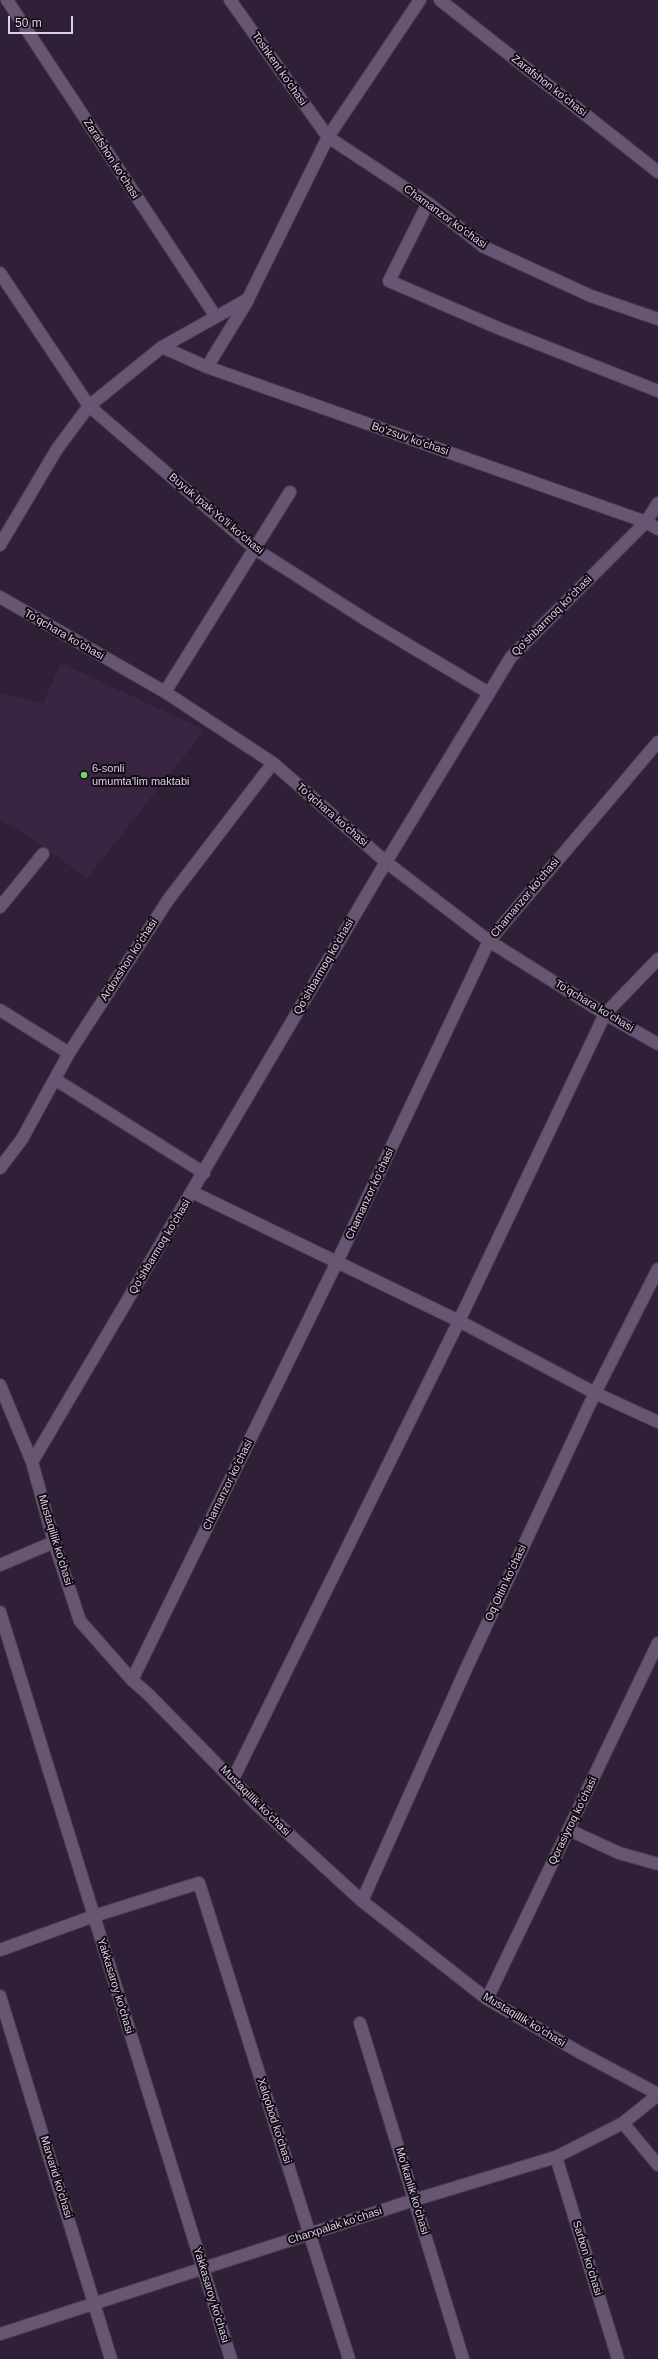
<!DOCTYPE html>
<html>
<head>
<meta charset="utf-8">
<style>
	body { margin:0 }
	#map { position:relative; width:658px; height:2359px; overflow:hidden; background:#2f1f37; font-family:Arial,sans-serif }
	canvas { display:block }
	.scale { position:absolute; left:8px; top:16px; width:65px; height:18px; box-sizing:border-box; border:2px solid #dbd1e1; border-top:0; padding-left:5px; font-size:12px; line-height:14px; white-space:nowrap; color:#dbd1e1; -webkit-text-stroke:3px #130c17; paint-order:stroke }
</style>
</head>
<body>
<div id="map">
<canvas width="658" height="2359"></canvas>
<div class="scale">50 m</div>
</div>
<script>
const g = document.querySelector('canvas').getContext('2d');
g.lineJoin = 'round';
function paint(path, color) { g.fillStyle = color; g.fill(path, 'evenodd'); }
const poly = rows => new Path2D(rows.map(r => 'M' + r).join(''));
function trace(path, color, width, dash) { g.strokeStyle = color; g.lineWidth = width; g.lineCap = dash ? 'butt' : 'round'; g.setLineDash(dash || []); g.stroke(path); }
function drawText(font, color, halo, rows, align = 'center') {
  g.font = font + ' Arial,sans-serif'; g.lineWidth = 4; g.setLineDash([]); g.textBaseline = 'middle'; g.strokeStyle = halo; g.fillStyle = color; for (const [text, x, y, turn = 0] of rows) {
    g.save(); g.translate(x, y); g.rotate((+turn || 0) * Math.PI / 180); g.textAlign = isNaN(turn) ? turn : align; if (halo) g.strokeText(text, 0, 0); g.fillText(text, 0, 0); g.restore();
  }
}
const built = poly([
	[61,663,205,730,87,878,30,837,0,820,0,693,43,703]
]);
const minor = poly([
	[7,0,216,317],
	[230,0,328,137,428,203,484,247,591,296,658,319],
	[440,0,658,172],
	[428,203,389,281,498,328,658,391],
	[0,273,89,406,255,549,368,621,489,693],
	[162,347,207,367,646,522,658,529],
	[207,367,248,300],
	[0,545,57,449,89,406,162,347,248,299,328,137,420,0],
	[0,597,165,692,273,763,386,862,489,941,605,1014,658,1044],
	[165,692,290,492],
	[0,907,43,854],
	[0,1010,69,1053],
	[56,1080,204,1173],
	[0,1168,22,1139,69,1053,168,900,273,763],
	[192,1192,459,1321,595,1393,658,1422],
	[0,1385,32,1462,54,1542,80,1621,132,1680,148,1694,256,1804,362,1901,487,1999,579,2052,658,2094],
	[32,1462,386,862,511,657,646,522,658,503],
	[0,1565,54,1542],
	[0,1612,231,2359],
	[132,1680,337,1262,489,941,658,742],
	[233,1779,459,1321,605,1014,658,959],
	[569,1830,619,1853,658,1864],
	[362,1901,466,1669,595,1393,658,1269],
	[0,1950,94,1916,199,1883,349,2359],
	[0,1996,111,2359],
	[487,1999,658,1643],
	[360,2023,463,2359],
	[623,2123,658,2165],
	[556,2157,618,2359],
	[0,2334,414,2200,556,2157,623,2123,658,2095]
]);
const markers = [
	[84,775,4,"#76d25a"]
];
const streetNames = [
	["Toshkent ko'chasi",279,69,55],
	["Zarafshon ko'chasi",549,86,38],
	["Zarafshon ko'chasi",111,159,57],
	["Chamanzor ko'chasi",445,217,36],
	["Bo'zsuv ko'chasi",410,439,19],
	["Buyuk Ipak Yo'li ko'chasi",216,514,40],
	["Qo'shbarmoq ko'chasi",552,616,-45],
	["To'qchara ko'chasi",64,635,30],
	["To'qchara ko'chasi",332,815,41],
	["Chamanzor ko'chasi",525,898,-50],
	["Ardoxshon ko'chasi",129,960,-57],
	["Qo'shbarmoq ko'chasi",324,967,-60],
	["To'qchara ko'chasi",594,1006,31],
	["Chamanzor ko'chasi",370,1194,-65],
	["Qo'shbarmoq ko'chasi",160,1247,-59],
	["Chamanzor ko'chasi",228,1485,-64],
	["Mustaqillik ko'chasi",55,1540,73],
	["Oq Oltin ko'chasi",506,1583,-65],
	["Mustaqillik ko'chasi",255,1801,45],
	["Qorasiyroq ko'chasi",573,1821,-64],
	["Yakkasaroy ko'chasi",115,1986,73],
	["Mustaqillik ko'chasi",524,2020,31],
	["Xalqobod ko'chasi",274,2121,72],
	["Marvarid ko'chasi",56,2177,73],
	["Mo'lkanlik ko'chasi",412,2191,73],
	["Charxpalak ko'chasi",335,2226,-18],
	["Sarbon ko'chasi",587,2258,73],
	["Yakkasaroy ko'chasi",211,2295,73]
];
const poiNames = [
	["6-sonli",92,769],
	["umumta'lim maktabi",92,782]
];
paint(built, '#392442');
trace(minor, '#4a3c51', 14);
trace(minor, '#675571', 12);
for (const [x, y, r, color] of markers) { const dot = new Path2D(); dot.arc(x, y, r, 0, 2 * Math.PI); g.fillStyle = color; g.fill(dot); trace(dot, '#130c17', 1.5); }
drawText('11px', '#dbd1e1', '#130c17', streetNames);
drawText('11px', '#dbd1e1', '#130c17', poiNames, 'left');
</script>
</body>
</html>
